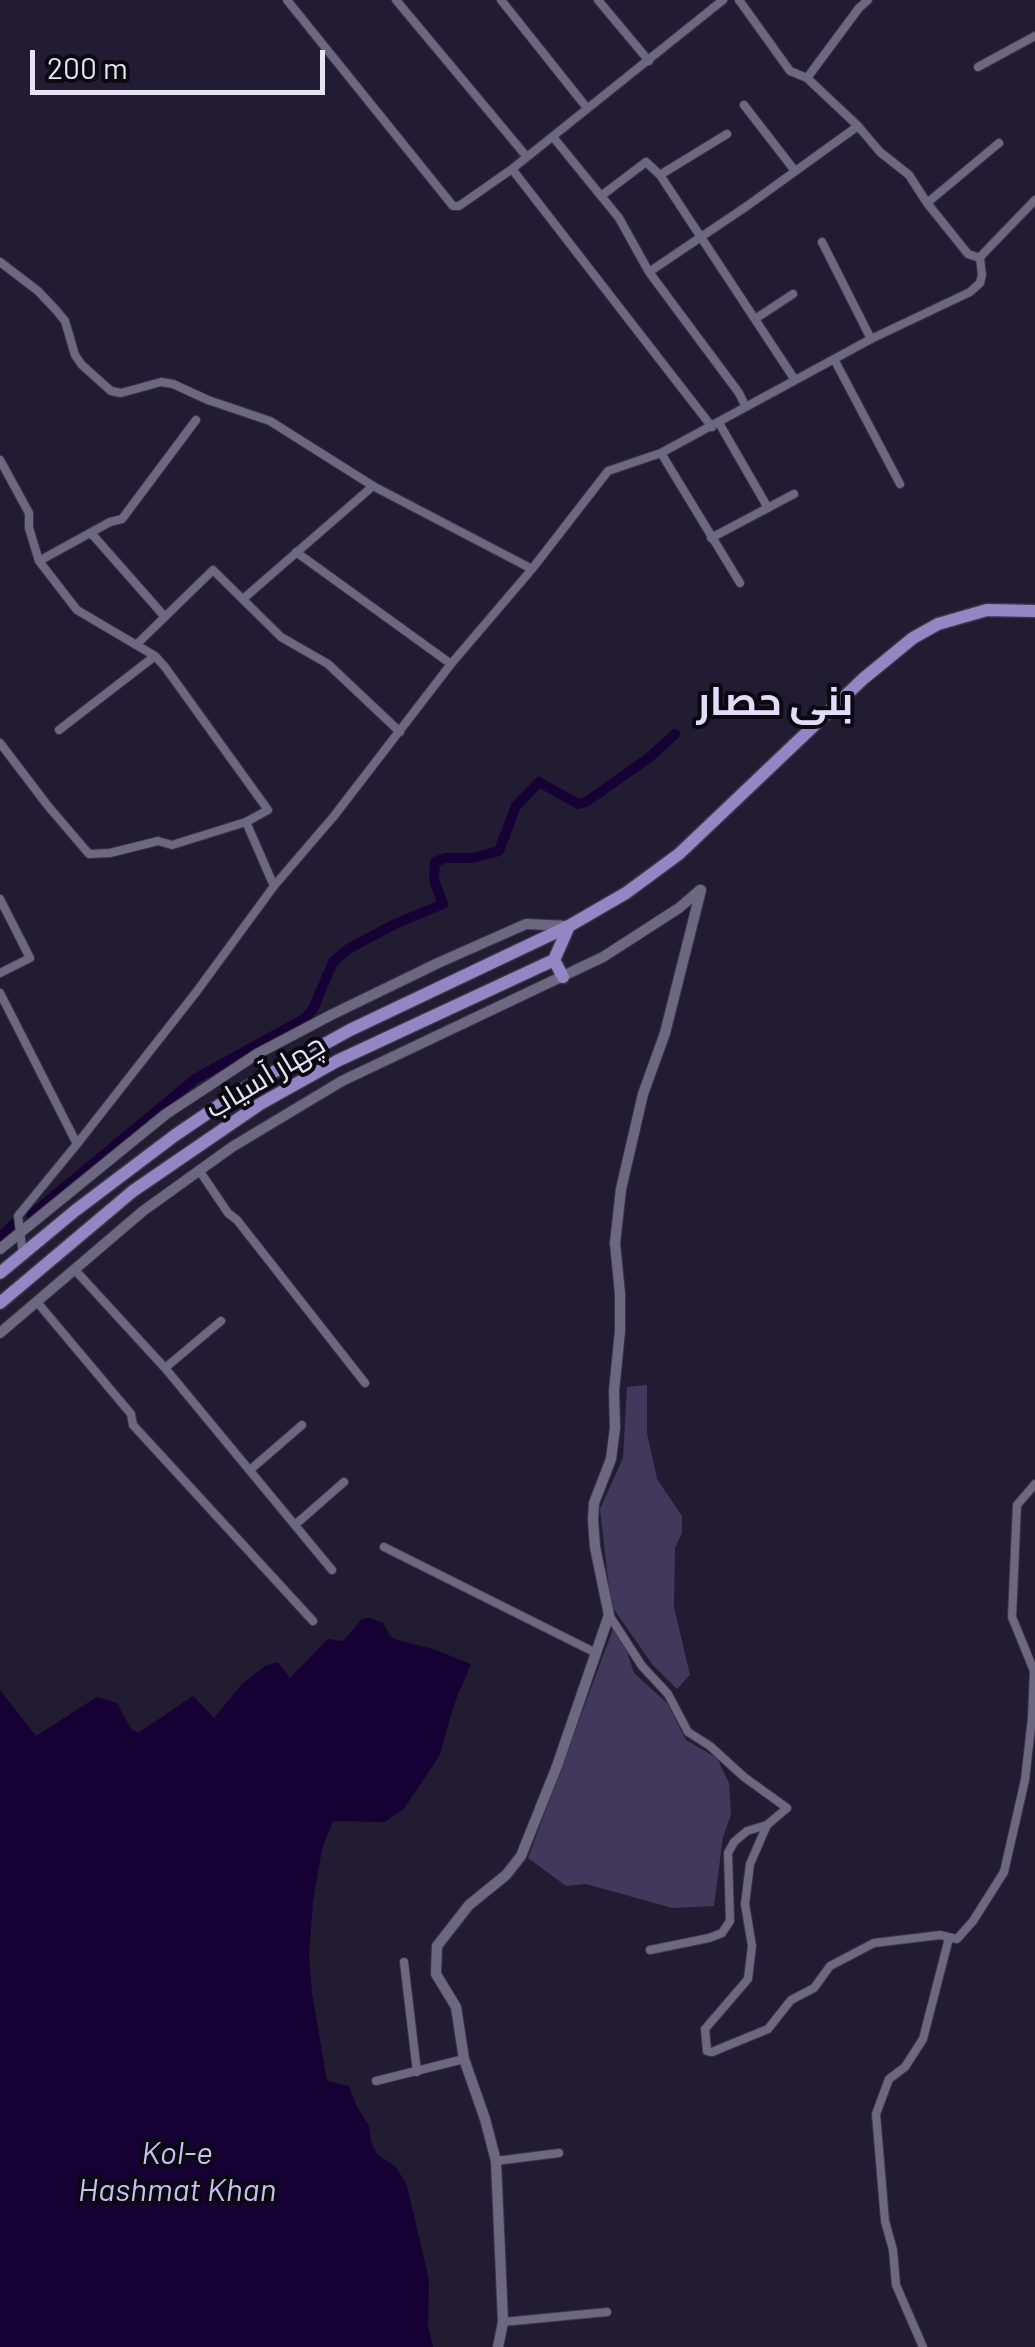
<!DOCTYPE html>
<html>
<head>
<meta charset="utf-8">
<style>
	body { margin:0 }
	#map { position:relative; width:1035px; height:2347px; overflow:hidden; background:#211c31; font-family:Barlow,sans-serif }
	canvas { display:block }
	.scale { position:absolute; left:30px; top:50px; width:295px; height:45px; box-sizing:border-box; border:5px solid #e6e3f2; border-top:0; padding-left:12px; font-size:30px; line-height:35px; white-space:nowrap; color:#e6e3f2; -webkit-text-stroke:8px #0a0811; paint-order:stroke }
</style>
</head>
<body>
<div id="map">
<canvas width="1035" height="2347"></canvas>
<div class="scale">200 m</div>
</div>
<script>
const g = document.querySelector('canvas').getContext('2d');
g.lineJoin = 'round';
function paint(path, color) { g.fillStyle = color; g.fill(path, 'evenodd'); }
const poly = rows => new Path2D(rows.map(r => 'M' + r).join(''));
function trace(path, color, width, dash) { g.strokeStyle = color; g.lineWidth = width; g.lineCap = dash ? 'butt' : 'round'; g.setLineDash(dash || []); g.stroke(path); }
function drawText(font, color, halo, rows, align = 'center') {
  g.font = font + ' Barlow,Cairo,sans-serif'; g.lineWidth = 8; g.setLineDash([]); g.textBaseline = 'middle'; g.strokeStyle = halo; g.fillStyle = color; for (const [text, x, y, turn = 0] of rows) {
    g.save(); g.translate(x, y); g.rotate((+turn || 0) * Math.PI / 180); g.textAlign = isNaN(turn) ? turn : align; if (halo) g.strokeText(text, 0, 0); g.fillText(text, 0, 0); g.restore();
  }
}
const green = poly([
	[647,1385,647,1433,657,1479,682,1516,682,1533,675,1548,674,1607,690,1675,677,1689,652,1664,611,1605,600,1509,623,1458,627,1387],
	[613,1629,625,1646,634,1673,667,1703,686,1740,717,1758,729,1783,731,1815,723,1837,714,1906,672,1908,586,1884,566,1886,528,1858]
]);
const water = poly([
	[369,1618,383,1623,390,1636,397,1640,433,1649,471,1664,454,1704,440,1755,403,1810,384,1822,333,1821,322,1849,313,1902,309,1954,312,1993,327,2081,349,2086,357,2107,369,2126,371,2141,377,2154,396,2167,407,2186,429,2280,428,2326,433,2347,0,2347,0,1690,36,1736,97,1697,117,1703,131,1729,138,1733,193,1696,214,1718,242,1684,265,1666,278,1662,290,1678,328,1639,343,1641,362,1619]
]);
const canal = poly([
	[31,1215,195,1079,304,1019,313,1009,333,962,348,949,395,924,443,904,434,880,435,862,445,858,472,858,499,851,516,806,539,782,578,804,586,802,650,757,675,734],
	[0,1237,15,1223]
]);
const minor = poly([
	[287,0,453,206,459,206,512,169,723,0],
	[396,0,527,157],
	[501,0,587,108],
	[598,0,649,61],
	[739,0,790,71,807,78,858,126,880,152,909,175,927,203,968,254,980,258],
	[978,67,1035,36],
	[807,78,859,8,868,0],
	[744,105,795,171],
	[553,137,619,218,649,272,739,393,746,407],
	[512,169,712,427],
	[660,175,727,134],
	[601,196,646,162,660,175,795,380],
	[927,203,999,143],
	[822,242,871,339],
	[0,262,38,291,56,310,65,321,75,355,82,365,111,391,121,393,161,382,173,384,208,400,270,421,373,486,532,569],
	[649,272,747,206,858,126],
	[755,319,793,294],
	[834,359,900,484],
	[719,423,768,508],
	[661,453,740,583],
	[0,460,29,513,29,528,39,561,77,610,155,656,165,667,268,810,246,822,172,845,158,841,110,853,89,854,48,806,0,743],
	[91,533,165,617],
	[711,538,794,494],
	[296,552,451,664],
	[39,561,110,522,122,519,196,420],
	[243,599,373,486],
	[136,645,213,570,281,637,328,664,400,732],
	[59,730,155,656],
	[246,822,274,886],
	[0,899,30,958,0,973],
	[0,993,77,1144],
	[199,1170,228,1213,237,1220,365,1383],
	[23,1254,18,1216,77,1144,197,991,274,886,334,816,451,664,532,569,608,471,661,453,871,339,970,292,980,283,982,275,980,258,982,255,1035,200],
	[75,1270,165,1368,332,1570],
	[37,1302,131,1414,133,1425,313,1621],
	[165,1368,221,1321],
	[250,1470,302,1425],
	[296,1524,344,1482],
	[384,1547,596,1653],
	[609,1615,642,1666,668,1694,688,1732,710,1746,744,1777,787,1808,767,1825,750,1864,745,1904,752,1946,748,1979,705,2029,707,2051,712,2052,768,2029,791,2000,814,1988,830,1966,874,1943,940,1935,957,1939,973,1921,1004,1872,1025,1780,1032,1718,1034,1671,1012,1617,1017,1505,1035,1484],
	[650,1950,709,1938,722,1933,730,1921,728,1853,734,1842,747,1831,767,1825],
	[404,1962,417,2072],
	[376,2081,464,2059],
	[496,2161,559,2153],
	[503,2322,607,2312],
	[923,2347,896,2285,893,2250,885,2221,876,2114,889,2079,905,2067,923,2039,949,1938]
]);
const tertiary = poly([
	[0,1249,166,1114,257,1054,331,1015,438,963,526,924,569,926],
	[0,1333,143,1211,232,1147,342,1081,603,957,679,908,700,890],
	[498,2347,503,2322,496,2161,485,2119,464,2059,456,2007,436,1974,437,1946,469,1905,506,1875,521,1856,557,1766,609,1615,595,1547,593,1520,594,1503,611,1459,615,1428,614,1391,620,1331,620,1294,615,1243,621,1189,643,1094,665,1033,701,890]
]);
const trunk = poly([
	[554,960,563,977],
	[0,1273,76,1210,174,1136,243,1089,350,1030,569,926,626,893,679,854,863,679,913,638,938,624,987,610,1035,611],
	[0,1303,133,1191,260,1104,337,1061,554,960,569,926]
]);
const streetNames = [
	["چهار آسیاب",265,1076,-31]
];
const waterNames = [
	["Kol-e",177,2153],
	["Hashmat Khan",177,2190]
];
const districtNames = [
	["بنی حصار",775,702]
];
paint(green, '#41395b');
paint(water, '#160134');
trace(canal, '#160134', 10);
trace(minor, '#3b3748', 10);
trace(tertiary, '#3b3748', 12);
trace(trunk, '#3b3748', 15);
trace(minor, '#6d6881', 8);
trace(tertiary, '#6d6881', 10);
trace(trunk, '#9486c4', 12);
drawText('30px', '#e6e3f2', '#0a0811', streetNames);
drawText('italic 32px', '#c9bef2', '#0a0811', waterNames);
drawText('bold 40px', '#e2dcf8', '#0a0811', districtNames);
</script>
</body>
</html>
